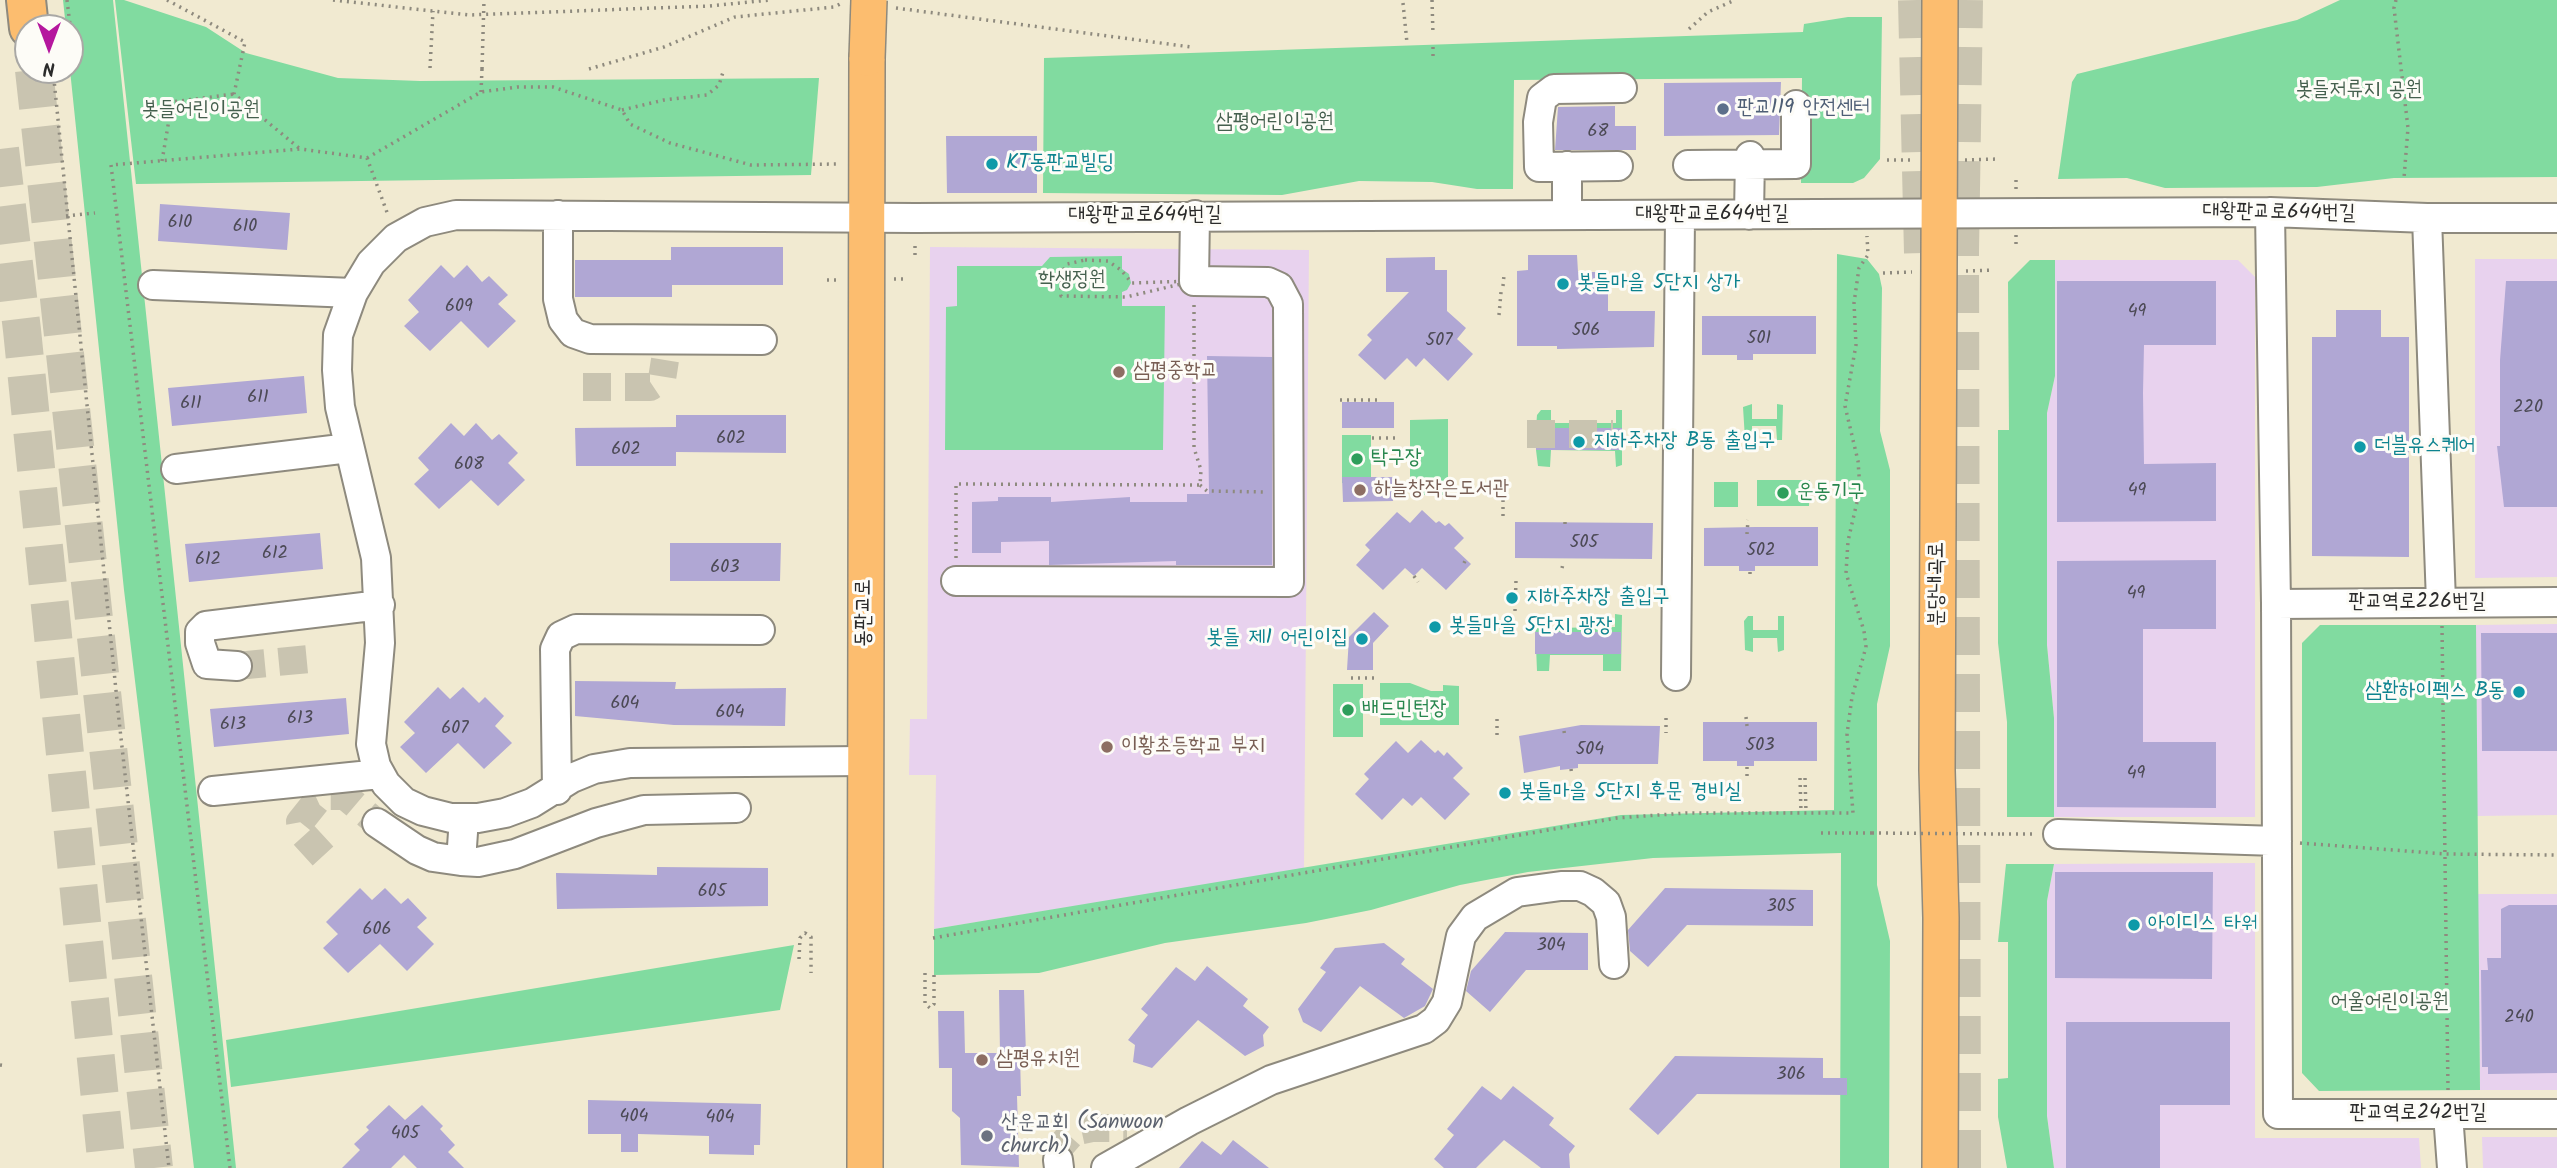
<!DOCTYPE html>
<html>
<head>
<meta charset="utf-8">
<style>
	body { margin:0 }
	#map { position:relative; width:2557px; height:1168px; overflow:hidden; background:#f1ead1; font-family:Kalam,sans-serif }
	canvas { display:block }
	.north { position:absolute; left:14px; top:14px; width:70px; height:70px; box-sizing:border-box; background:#fdfcf7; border:2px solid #a9a8a5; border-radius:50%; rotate:180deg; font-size:19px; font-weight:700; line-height:28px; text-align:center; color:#2b2b2b }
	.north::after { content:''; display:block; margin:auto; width:24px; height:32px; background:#b5179e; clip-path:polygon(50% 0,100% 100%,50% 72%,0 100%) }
</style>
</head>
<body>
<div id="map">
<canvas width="2557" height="1168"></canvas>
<div class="north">N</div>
</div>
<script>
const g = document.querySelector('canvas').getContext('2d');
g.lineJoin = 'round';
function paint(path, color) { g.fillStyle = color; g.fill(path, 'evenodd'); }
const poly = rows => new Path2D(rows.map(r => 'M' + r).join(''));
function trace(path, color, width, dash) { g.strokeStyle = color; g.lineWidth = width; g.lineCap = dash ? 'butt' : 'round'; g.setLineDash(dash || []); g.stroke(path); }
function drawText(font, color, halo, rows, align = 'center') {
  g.font = font + ' Kalam,"Poor Story",sans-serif'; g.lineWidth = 6; g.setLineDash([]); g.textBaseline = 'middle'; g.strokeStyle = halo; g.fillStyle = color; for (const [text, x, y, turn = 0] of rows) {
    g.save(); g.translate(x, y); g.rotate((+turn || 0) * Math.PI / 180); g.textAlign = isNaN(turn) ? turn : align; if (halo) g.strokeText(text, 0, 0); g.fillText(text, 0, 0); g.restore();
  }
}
const built = poly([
	[930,247,1309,250,1304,869,934,929,936,775,909,775,910,719,927,719],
	[2475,259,2557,259,2557,577,2475,578],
	[2055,260,2238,260,2255,277,2255,817,2054,817,2054,718,2047,645,2047,413,2055,376],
	[2557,624,2557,815,2476,816,2476,625],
	[2255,863,2255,1138,2419,1138,2421,1168,2054,1168,2047,1116,2047,901,2054,864],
	[2477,894,2557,894,2557,1090,2480,1090],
	[2482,1137,2557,1137,2557,1168,2483,1168]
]);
const green = poly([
	[63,0,113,0,236,1168,194,1168,124,590,70,70,70,28,66,28],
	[115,0,124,0,206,27,246,53,338,78,420,81,819,78,811,175,136,184],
	[2340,0,2557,0,2557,177,2394,178,2317,187,2165,188,2127,178,2058,179,2072,82,2077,74,2297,20],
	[1848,17,1882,17,1880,159,1864,178,1853,183,1801,183,1802,78,1514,80,1513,189,1477,189,1432,182,1359,181,1282,195,1043,193,1044,58,1803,32,1804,24],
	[1837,254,1867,259,1879,274,1882,288,1880,431,1890,470,1890,646,1877,704,1877,885,1890,941,1889,1168,1840,1168,1841,853,1653,858,1528,872,1460,885,1371,910,1306,923,1165,943,1039,973,934,975,934,929,1621,815,1834,810],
	[1122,256,1122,269,1129,274,1131,283,1127,290,1122,292,1122,306,1165,306,1163,450,945,450,946,307,957,306,957,266,1042,266,1050,257],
	[2030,260,2055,260,2055,376,2047,413,2047,645,2054,718,2054,817,2007,817,2007,722,1998,643,1998,430,2009,430,2008,282],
	[1752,404,1752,419,1777,419,1777,404,1783,405,1782,440,1777,440,1776,426,1752,426,1752,440,1745,439,1743,407],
	[1541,410,1551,410,1551,423,1616,423,1616,410,1622,410,1622,465,1616,467,1615,451,1551,450,1550,467,1538,466,1536,450,1622,449,1621,428,1536,428,1537,415],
	[1448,419,1448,495,1410,495,1410,420],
	[1342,435,1371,435,1371,483,1342,483],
	[1757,480,1810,480,1809,506,1757,506],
	[1714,482,1738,482,1738,507,1714,507],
	[1550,614,1550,628,1615,627,1615,614,1622,615,1621,671,1603,671,1603,655,1550,655,1549,671,1537,671,1535,622,1541,615],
	[1748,616,1753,616,1753,630,1778,630,1778,616,1784,616,1784,650,1778,652,1777,638,1753,638,1753,652,1745,650,1744,621],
	[2320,625,2476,625,2480,1090,2319,1091,2302,1073,2302,643],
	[1380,683,1410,683,1431,691,1443,691,1443,685,1459,686,1459,725,1380,725],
	[1333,684,1363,684,1363,737,1333,737],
	[2006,864,2054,864,2047,901,2047,1116,2054,1168,2007,1168,1998,1117,1998,1079,2008,1078,2008,942,1998,942],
	[794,945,780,1010,231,1087,226,1040]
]);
const building = poly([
	[1781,82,1779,135,1664,136,1664,83],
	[1615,106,1615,126,1636,126,1636,150,1555,150,1558,107],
	[946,136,1037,136,1037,193,947,193],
	[160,204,290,213,287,250,158,241],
	[671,247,783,247,783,285,672,285,672,297,575,297,575,260,671,260],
	[1528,255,1577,255,1578,272,1608,272,1608,311,1655,311,1654,347,1557,349,1557,346,1517,346,1517,271,1528,270],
	[1435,257,1435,270,1447,270,1447,311,1466,328,1457,339,1473,354,1448,381,1424,358,1416,367,1407,358,1385,380,1358,355,1372,340,1367,335,1409,292,1386,292,1386,258],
	[441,265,454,278,467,265,482,282,489,276,508,295,498,304,516,321,488,348,461,321,430,351,404,326,419,312,408,300],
	[2057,281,2216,281,2216,345,2144,345,2143,393,2144,464,2216,463,2216,521,2057,522],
	[2506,281,2557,281,2557,507,2504,507,2497,446,2500,446,2500,360],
	[2336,310,2381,310,2381,337,2409,337,2409,557,2312,556,2312,337,2336,337],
	[1702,316,1816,316,1816,354,1753,354,1753,360,1737,360,1737,355,1702,355],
	[1207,356,1272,357,1272,565,1176,565,1176,561,1049,565,1049,541,1001,542,1001,553,972,553,972,502,998,501,998,497,1051,497,1051,502,1130,497,1130,502,1187,502,1187,494,1209,494],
	[304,376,307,413,172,426,168,388],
	[1342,402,1394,402,1394,428,1342,428],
	[676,415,786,415,786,453,676,452,676,466,576,466,575,428,676,427],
	[451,423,464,436,476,423,492,440,499,434,518,453,508,463,525,480,498,506,471,480,439,509,414,484,429,470,418,458],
	[1536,428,1622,428,1622,450,1536,450],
	[1342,477,1393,477,1393,501,1343,502],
	[1422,510,1436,523,1439,521,1445,526,1449,523,1464,538,1454,548,1471,564,1446,590,1422,568,1414,576,1405,568,1383,590,1356,565,1370,550,1365,545,1397,512,1410,523],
	[1515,522,1653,523,1652,559,1515,558],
	[1755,527,1818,527,1818,566,1755,566,1755,571,1739,571,1739,566,1704,566,1704,528],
	[320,533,323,569,189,582,185,544],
	[670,543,781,543,780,581,670,581],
	[2216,560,2216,629,2143,629,2143,742,2216,742,2216,808,2057,807,2057,561],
	[1374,612,1389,626,1373,643,1373,670,1347,670,1349,637],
	[1535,632,1621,632,1621,654,1535,654],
	[2481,633,2557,633,2557,751,2482,751],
	[575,681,676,682,675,689,786,688,785,726,674,725,575,716],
	[438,687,450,699,463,687,479,703,485,697,504,716,495,726,512,743,484,769,458,743,426,773,400,747,415,733,404,722],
	[346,698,349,734,214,747,210,709],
	[1703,722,1817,722,1817,761,1754,761,1754,766,1737,766,1737,761,1703,761],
	[1581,725,1660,726,1658,764,1578,764,1578,768,1560,770,1560,766,1524,773,1519,736],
	[1421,740,1435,753,1438,750,1444,756,1447,752,1463,768,1453,778,1470,794,1445,820,1421,797,1412,806,1403,798,1382,820,1355,794,1369,779,1364,774,1396,741,1408,753],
	[657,867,768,868,768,906,557,909,556,873,657,875],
	[2055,872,2213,872,2212,979,2055,978],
	[360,888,372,900,385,888,401,904,408,898,427,918,417,927,434,944,407,971,380,944,348,973,323,948,338,934,326,922],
	[1665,888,1813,890,1813,926,1687,925,1648,967,1630,951,1628,930],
	[2509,905,2557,905,2557,1073,2488,1074,2488,1067,2482,1067,2481,970,2488,970,2487,958,2501,958,2501,909],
	[1505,932,1588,933,1588,970,1526,970,1490,1012,1466,991,1471,971],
	[1384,943,1405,959,1401,964,1433,989,1425,1006,1404,1018,1360,986,1321,1032,1303,1022,1298,1009,1326,972,1320,968,1335,948],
	[1207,966,1248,999,1243,1006,1269,1027,1263,1035,1264,1046,1245,1056,1198,1020,1152,1068,1133,1062,1135,1045,1128,1040,1148,1015,1141,1009,1176,967,1195,981],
	[999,990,1024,990,1026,1055,1020,1055,1021,1096,1017,1096,1019,1167,961,1165,960,1118,952,1111,952,1068,939,1068,938,1011,964,1011,965,1053,1000,1053],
	[2066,1022,2230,1022,2230,1105,2160,1105,2160,1168,2066,1168],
	[1675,1056,1823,1058,1823,1078,1847,1078,1847,1095,1697,1094,1658,1135,1629,1109],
	[1482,1086,1501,1100,1513,1086,1554,1118,1549,1125,1575,1146,1569,1154,1570,1168,1541,1168,1504,1140,1476,1168,1444,1168,1434,1159,1454,1135,1447,1129],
	[588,1100,761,1104,760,1145,754,1145,754,1155,709,1154,709,1136,638,1134,638,1152,621,1152,621,1134,588,1134],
	[389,1105,405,1120,422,1105,443,1126,440,1129,455,1145,448,1152,464,1168,417,1168,404,1155,391,1168,342,1168,360,1150,354,1144,369,1130,366,1127],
	[1233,1140,1269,1168,1179,1168,1202,1141,1221,1155]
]);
const minorTunnel = poly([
	[583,387,650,387,662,379,665,360],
	[1527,434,1613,434],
	[237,666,309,659],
	[323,856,302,833,300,822,316,802,329,796,345,796,377,823],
	[1058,1160,1059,1148,1073,1132,1092,1128,1127,1128]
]);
const highwayTunnel = poly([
	[1917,0,1923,253],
	[34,70,154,1168],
	[0,149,22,330,107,1168],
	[1962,1168,1960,253,1964,0]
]);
const path = poly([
	[67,0,75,66,70,66],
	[167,0,245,42,234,94,300,149],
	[333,0,469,15,709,6,770,0],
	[1432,0,1433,35],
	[2396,0,2394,8,2408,128,2404,178],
	[1403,3,1407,43],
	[896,8,1191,47],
	[1689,29,1708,12,1735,0],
	[1433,47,1433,56],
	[430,68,433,11],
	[589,69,664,47,735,17,834,7,842,3],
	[53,70,119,720,169,1168],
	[481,92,482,69],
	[622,110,664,100,707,95,719,85,724,69],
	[367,158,481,92,517,87,553,87,622,110,630,124,670,143,751,165,839,164],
	[1887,160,1912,160],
	[1965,160,1998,159],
	[162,161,172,102,234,94],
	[2016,189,2016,177],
	[66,216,95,213],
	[2016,235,2016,249],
	[915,255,915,243],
	[1085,260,1108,261,1121,270,1132,283,1194,281,1126,297,1061,296,1061,274,1067,264,1085,260],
	[1966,271,1993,270],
	[1883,273,1912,272],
	[894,279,906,279],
	[827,280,841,280],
	[1503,286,1504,275],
	[1499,315,1501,292],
	[1340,400,1381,400],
	[1372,438,1396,438],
	[1372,453,1377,453],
	[1383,464,1383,470],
	[1200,485,1207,491,1266,492],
	[1503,493,1503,518],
	[1565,522,1565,526],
	[1747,534,1748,520],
	[956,558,956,484,1200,485,1201,470,1194,448,1194,304],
	[1464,563,1465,561],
	[1562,568,1563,564],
	[1750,572,1750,575],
	[1414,576,1418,582],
	[1515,611,1516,580],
	[2442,626,2448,1090],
	[1351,678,1374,678],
	[1746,717,1747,726],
	[1666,718,1666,733],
	[1497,719,1497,739],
	[1564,731,1565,737],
	[1747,767,1747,778],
	[1571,769,1572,775],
	[1800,778,1801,812],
	[1805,778,1806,812],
	[1821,833,1872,833],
	[2002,834,2034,834],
	[2300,843,2446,854,2557,855],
	[933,938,1617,818,1687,813,1853,813,1847,734,1852,697,1866,647,1864,631,1846,573,1848,541,1860,489,1858,461,1845,406,1856,345,1854,303,1859,268,1868,255,1867,236],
	[799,959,800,938,805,933,811,937,811,973],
	[925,973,925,1004,930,1008,934,1004,934,971],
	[0,1065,6,1066],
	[230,1168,111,165,300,149,367,158,388,215]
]);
const minor = poly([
	[1688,165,1796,164,1796,105],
	[1567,166,1567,215],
	[1618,166,1539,167,1538,122,1542,98,1554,89,1622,88],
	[2270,212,2276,604,2278,1114,2557,1114],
	[558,215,558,299,563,320,573,333,590,339,762,340],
	[1749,215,1750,156],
	[2427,218,2441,602],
	[153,285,353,293],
	[176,469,349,448],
	[956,581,1289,582,1288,304,1279,287,1268,282,1194,281,1195,215],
	[2276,604,2557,602],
	[237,666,207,664,200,643,200,632,206,626,380,605],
	[1676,676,1680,215],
	[864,761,630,763,594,769,572,778,532,803,505,813,478,818,451,818,423,811,404,802,386,784,376,766,371,744,380,643,376,558,340,407,337,370,338,335,353,293,371,263,396,238,425,222,456,215,915,218,2270,212,2427,218,2557,218],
	[557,790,555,649,561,636,576,629,760,630],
	[213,791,380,774],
	[377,823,417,850,433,857,461,861,464,818],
	[2058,834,2277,841],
	[461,861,478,862,515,854,596,823,644,810,736,808],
	[2448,1114,2452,1168],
	[1058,1160,1059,1168],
	[1106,1168,1189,1121,1271,1080,1424,1029,1436,1020,1447,1002,1461,936,1475,917,1517,892,1561,886,1580,886,1593,892,1606,903,1611,917,1614,964]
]);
const major = poly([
	[865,1168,867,58],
	[1940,1168,1941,918,1937,770,1940,0]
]);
const highway = poly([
	[26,0,29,28]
]);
const pathBridge = poly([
	[482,69,484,0],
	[1872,833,2002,834]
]);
const majorBridge = poly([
	[867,58,869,0]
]);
const markers = [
	[1723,109,7,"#5c6f8a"],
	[992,164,7,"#0f9aa8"],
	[1563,284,7,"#0f9aa8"],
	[1119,372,7,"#8d6e63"],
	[1579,442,7,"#0f9aa8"],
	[2360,447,7,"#0f9aa8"],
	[1357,459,7,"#2e9e5b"],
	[1360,490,7,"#8d6e63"],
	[1783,493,7,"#2e9e5b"],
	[1512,598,7,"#0f9aa8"],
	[1435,627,7,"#0f9aa8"],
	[1362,639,7,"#0f9aa8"],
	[2519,692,7,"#0f9aa8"],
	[1348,710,7,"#2e9e5b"],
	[1107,747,7,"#8d6e63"],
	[1505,793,7,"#0f9aa8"],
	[2134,925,7,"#0f9aa8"],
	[982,1060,7,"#8d6e63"],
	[987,1136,7,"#6b7280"]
];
const numberNames = [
	["68",1598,133],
	["610",180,224],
	["610",245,228],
	["609",459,308],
	["49",2137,313],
	["506",1586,332],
	["501",1759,340],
	["507",1439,342],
	["611",258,399],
	["611",191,405],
	["220",2528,409],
	["602",731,440],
	["602",626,451],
	["608",469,466],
	["49",2137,492],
	["505",1584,544],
	["502",1761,552],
	["612",275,555],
	["612",208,561],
	["603",725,569],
	["49",2136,595],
	["604",625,705],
	["604",730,714],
	["613",300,720],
	["613",233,726],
	["607",455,730],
	["503",1760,747],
	["504",1590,751],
	["49",2136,775],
	["605",712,893],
	["305",1781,908],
	["606",377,931],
	["304",1551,947],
	["240",2519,1019],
	["306",1791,1076],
	["404",634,1118],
	["404",720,1119],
	["405",405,1135]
];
const parkNames = [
	["봇들저류지 공원",2359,91],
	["봇들어린이공원",201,111],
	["삼평어린이공원",1275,123],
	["학생정원",1072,281],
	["어울어린이공원",2390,1003]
];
const serviceNames = [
	["판교119 안전센터",1737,109]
];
const cultureNames = [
	["KT동판교빌딩",1006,164],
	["봇들마을 5단지 상가",1577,284],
	["지하주차장 B동 출입구",1593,442],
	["더블유스퀘어",2374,447],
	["지하주차장 출입구",1526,598],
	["봇들마을 5단지 광장",1449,627],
	["봇들 제1 어린이집",1348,639,"right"],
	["삼환하이펙스 B동",2505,692,"right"],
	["봇들마을 5단지 후문 경비실",1519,793],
	["아이디스 타워",2148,925]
];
const streetNames = [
	["대왕판교로644번길",2279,214,1],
	["대왕판교로644번길",1712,215],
	["대왕판교로644번길",1145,216],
	["분당내곡로",1938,584,-90],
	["판교역로226번길",2417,603],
	["동판교로",865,613,-90],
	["판교역로242번길",2418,1114]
];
const educationNames = [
	["삼평중학교",1133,372],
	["하늘창작은도서관",1374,490],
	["이황초등학교 부지",1121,747],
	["삼평유치원",996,1060]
];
const leisureNames = [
	["탁구장",1371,459],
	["운동기구",1797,493],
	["배드민턴장",1362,710]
];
const worshipNames = [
	["산운교회 (Sanwoon",1001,1124],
	["church)",1001,1148]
];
paint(built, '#e8d2ee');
paint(green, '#81dba0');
paint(building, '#b0a7d4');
trace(minorTunnel, '#c9c4b0', 28, [28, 14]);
trace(highwayTunnel, '#c9c4b0', 38, [38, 19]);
trace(minor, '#8e8a7e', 32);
trace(major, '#8e8a7e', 38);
trace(highway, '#8e8a7e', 42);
trace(path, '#8e8a7e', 3.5, [2, 5]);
trace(minor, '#fff', 28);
trace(major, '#fcbd6f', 35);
trace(highway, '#fcbd6f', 38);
trace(majorBridge, '#8e8a7e', 38, []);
trace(pathBridge, '#8e8a7e', 3.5, [2, 5]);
trace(majorBridge, '#fcbd6f', 35);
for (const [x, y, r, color] of markers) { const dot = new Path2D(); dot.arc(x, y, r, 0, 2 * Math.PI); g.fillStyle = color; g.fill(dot); trace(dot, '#fdfcf7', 2.5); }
drawText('18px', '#4c4a55', null, numberNames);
drawText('21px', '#45604e', '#fdfcf7', parkNames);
drawText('21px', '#4e5e75', '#fdfcf7', serviceNames, 'left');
drawText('21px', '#0d838f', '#fdfcf7', cultureNames, 'left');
drawText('21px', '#2b2b2b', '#fdfcf7', streetNames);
drawText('21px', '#785e54', '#fdfcf7', educationNames, 'left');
drawText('21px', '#27864d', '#fdfcf7', leisureNames, 'left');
drawText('21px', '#5b616d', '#fdfcf7', worshipNames, 'left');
</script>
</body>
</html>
